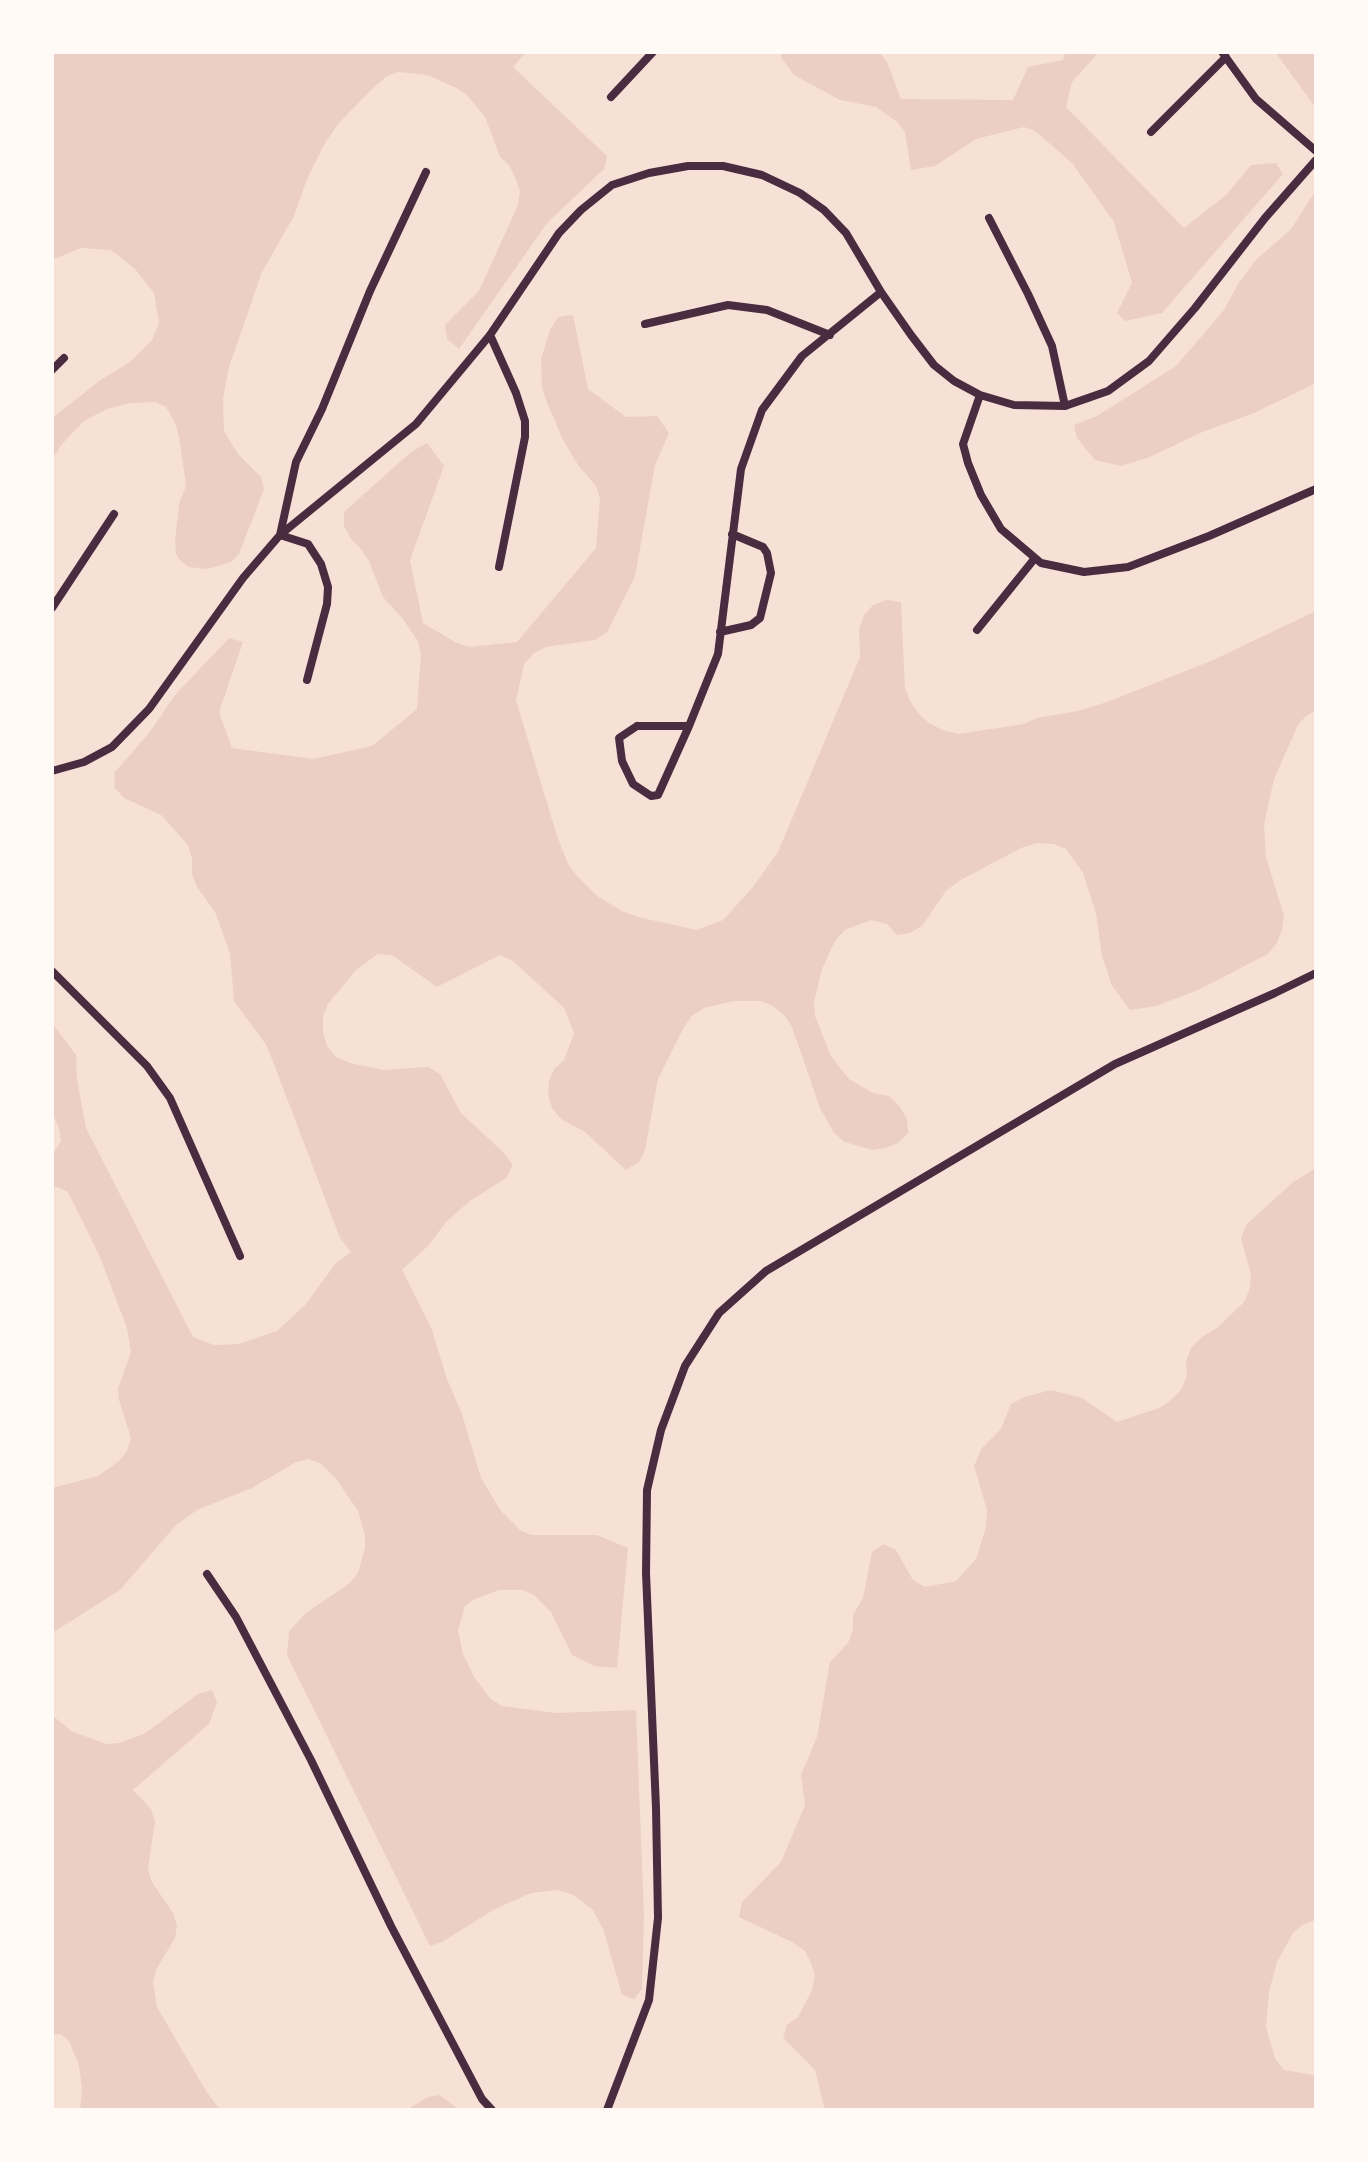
<!DOCTYPE html>
<html>
<head>
<meta charset="utf-8">
<style>
	body { margin:0 }
	#map { position:relative; width:1368px; height:2162px; overflow:hidden; background:#f7e1d7; font-family:"Open Sans",sans-serif }
	canvas { display:block }
	.frame { position:absolute; inset:0; border:54px solid #fffaf5; pointer-events:none }
</style>
</head>
<body>
<div id="map">
<canvas width="1368" height="2162"></canvas>
<div class="frame"></div>
</div>
<script>
const g = document.querySelector('canvas').getContext('2d');
g.lineJoin = 'round';
function paint(path, color) { g.fillStyle = color; g.fill(path, 'evenodd'); }
const poly = rows => new Path2D(rows.map(r => 'M' + r).join(''));
function trace(path, color, width, dash) { g.strokeStyle = color; g.lineWidth = width; g.lineCap = dash ? 'butt' : 'round'; g.setLineDash(dash || []); g.stroke(path); }
const green = poly([
	[52,52,526,52,513,67,607,156,604,169,547,223,459,349,447,339,445,325,479,291,518,205,520,192,517,182,509,165,500,157,485,117,466,94,456,88,428,75,398,72,387,76,373,88,338,124,324,145,307,179,294,216,262,272,229,367,223,399,224,431,238,454,261,477,264,489,239,554,231,562,207,569,188,567,179,559,176,554,175,542,179,504,186,486,179,436,175,423,166,407,155,402,130,403,107,409,84,421,63,443,52,459,52,418,102,379,130,362,152,340,159,323,154,293,135,269,111,250,81,248,52,260],
	[785,52,880,52,887,62,901,99,1013,100,1028,67,1063,60,1065,52,1099,52,1072,82,1066,107,1184,228,1226,195,1251,165,1276,163,1283,174,1162,313,1125,321,1117,313,1132,283,1114,222,1072,163,1035,131,1024,127,976,139,935,166,911,170,905,132,897,122,876,107,840,100,794,75,780,56],
	[1275,52,1316,52,1316,108],
	[1316,190,1316,383,1254,413,1200,433,1150,457,1121,466,1095,460,1077,438,1074,425,1097,416,1176,366,1224,310,1238,284,1256,260,1291,229],
	[573,315,588,389,626,417,657,416,669,433,655,465,635,576,607,632,595,640,546,647,534,653,524,664,516,700,557,836,568,864,577,876,597,896,622,911,638,917,697,930,723,920,753,887,778,852,860,657,859,629,864,615,873,605,886,600,901,602,905,688,910,701,919,714,929,723,943,730,958,734,1024,724,1037,718,1078,711,1107,702,1211,661,1316,611,1316,711,1309,714,1299,723,1274,779,1264,825,1266,857,1284,916,1282,930,1277,943,1268,954,1198,990,1156,1006,1130,1010,1112,986,1102,956,1096,913,1083,873,1066,849,1054,844,1037,843,1021,848,959,881,946,891,922,926,910,933,897,935,887,924,871,920,845,930,835,941,822,969,814,1002,815,1016,831,1056,849,1079,873,1093,889,1096,900,1107,907,1119,908,1133,898,1143,886,1148,872,1150,845,1142,834,1133,820,1108,792,1027,785,1016,773,1006,761,1001,734,1001,704,1008,692,1016,684,1027,658,1079,645,1150,639,1162,626,1170,585,1132,561,1119,552,1108,548,1095,549,1081,554,1069,564,1060,574,1033,564,1008,513,961,500,955,437,987,392,955,378,954,356,970,328,1004,323,1016,323,1032,327,1046,336,1057,350,1063,383,1070,428,1067,440,1074,461,1113,503,1152,513,1165,506,1178,470,1201,446,1222,429,1245,402,1270,432,1330,447,1379,462,1414,481,1478,501,1511,520,1530,531,1535,597,1535,628,1548,617,1668,594,1666,572,1655,551,1612,534,1595,523,1590,499,1590,475,1599,465,1606,458,1630,463,1654,474,1677,491,1699,502,1706,556,1713,636,1710,644,1915,642,1989,634,1999,622,1995,604,1931,593,1910,572,1894,557,1890,531,1893,495,1909,442,1942,430,1946,287,1655,289,1631,306,1613,350,1583,358,1573,365,1548,365,1535,358,1511,337,1480,320,1463,308,1459,296,1462,252,1488,197,1510,176,1525,120,1590,52,1633,52,1488,98,1476,119,1461,127,1451,131,1438,119,1400,118,1388,131,1352,127,1328,100,1257,68,1192,57,1187,52,1187,52,1155,61,1141,59,1128,52,1112,52,1023,76,1055,77,1079,86,1128,193,1337,214,1345,239,1344,277,1331,305,1305,336,1263,351,1252,340,1238,267,1046,234,1001,230,953,215,912,197,887,192,874,192,859,188,845,161,815,124,798,114,787,115,772,149,733,175,695,229,638,243,642,219,712,232,748,313,759,372,746,417,709,421,654,418,641,402,618,383,597,369,561,361,549,351,539,344,526,344,512,411,452,427,443,444,466,410,560,423,623,455,642,469,647,517,642,596,548,600,498,596,486,578,465,563,440,546,400,542,387,541,359,550,330,558,317],
	[1316,1168,1316,1920,1304,1924,1293,1933,1277,1962,1269,1992,1266,2027,1275,2058,1284,2070,1313,2075,1316,2078,1316,2110,825,2110,815,2070,783,2038,787,2025,798,2017,812,1990,815,1976,811,1963,805,1951,792,1942,739,1917,742,1902,781,1862,805,1805,801,1775,817,1737,830,1662,848,1643,853,1629,853,1615,863,1598,872,1552,883,1544,896,1550,913,1580,925,1587,956,1581,976,1559,986,1527,987,1510,974,1466,982,1448,1001,1429,1011,1404,1024,1397,1051,1390,1082,1398,1117,1422,1159,1408,1171,1400,1181,1390,1187,1376,1186,1361,1191,1348,1202,1337,1217,1328,1244,1302,1250,1288,1251,1274,1241,1239,1246,1225,1293,1182],
	[212,1690,217,1702,209,1724,133,1790,151,1809,155,1821,148,1870,152,1882,173,1913,177,1926,175,1938,156,1970,153,1982,157,2007,206,2091,220,2110,80,2110,82,2089,79,2065,69,2041,61,2034,52,2035,52,1715,71,1731,106,1744,119,1743,144,1734,198,1694],
	[440,2095,459,2110,406,2110,428,2097]
]);
const minor = poly([
	[1222,52,1256,99,1316,151],
	[611,97,653,52],
	[1151,132,1226,57],
	[989,218,1028,294,1052,346,1065,406],
	[645,324,728,305,767,310,830,335],
	[490,335,516,393,525,421,525,437,499,567],
	[52,370,64,358],
	[980,395,963,444,968,463,981,495,1001,529,1041,563,1084,572,1128,567,1209,536,1316,489],
	[52,608,114,514],
	[977,630,1035,558],
	[720,632,751,625,760,618,771,573,767,553,763,547,732,534],
	[307,680,327,604,328,587,321,564,308,544,280,535,296,462,322,409,370,291,426,172],
	[637,726,689,726,658,795,651,796,633,784,622,761,619,738,637,726],
	[689,726,718,654,741,469,762,410,802,356,881,292],
	[52,771,84,762,112,747,149,709,243,578,280,535,416,424,490,335,559,233,581,210,612,185,649,173,688,166,723,166,762,175,800,193,824,210,846,233,881,292,911,335,934,365,954,381,980,395,1014,405,1065,406,1108,391,1149,361,1195,308,1265,218,1316,160],
	[52,971,147,1066,170,1098,240,1256],
	[207,1574,236,1617,311,1760,391,1926,482,2099,492,2110],
	[607,2110,649,2000,658,1918,656,1808,646,1573,647,1490,661,1430,685,1366,719,1313,766,1271,1115,1064,1275,993,1316,973]
]);
paint(green, '#ebcfc5');
trace(minor, '#4a2c40', 8);
</script>
</body>
</html>
